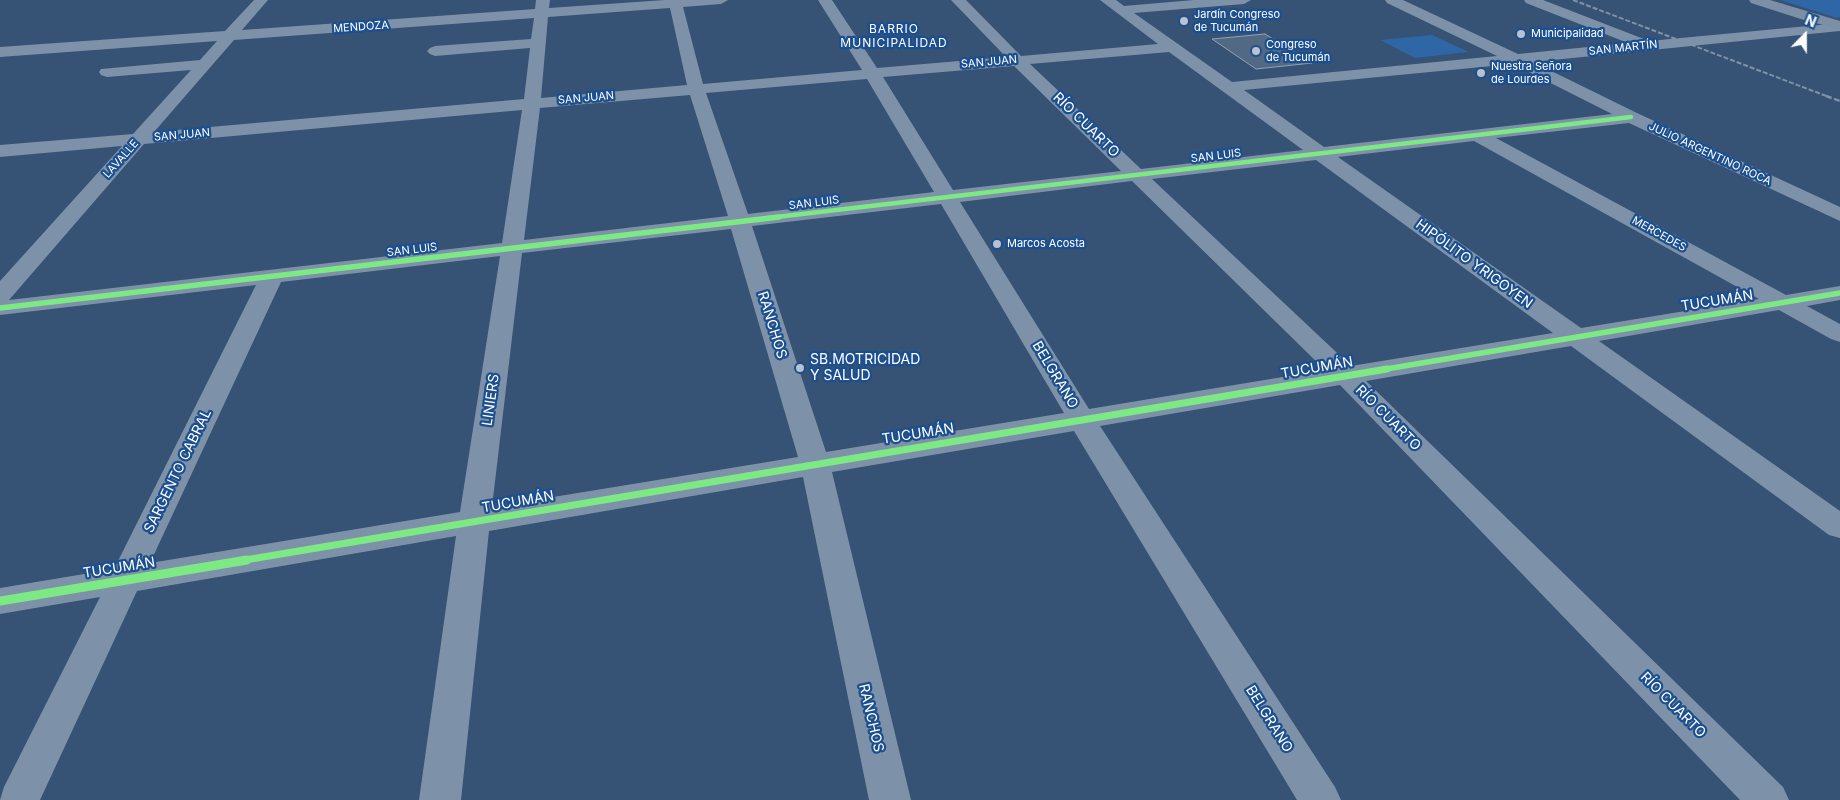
<!DOCTYPE html>
<html>
<head>
<meta charset="utf-8">
<style>
	body { margin:0 }
	#map { position:relative; width:1840px; height:800px; overflow:hidden; background:#365274; font-family:Inter,sans-serif }
	canvas { display:block }
	.north { position:absolute; left:1780px; top:10px; width:50px; height:50px; -webkit-text-stroke:4px #1b4f8f; paint-order:stroke; rotate:22deg; font-size:14px; font-weight:700; line-height:20px; text-align:center; color:#fff }
	.north::after { content:''; display:block; margin:auto; width:18px; height:22px; background:#fff; clip-path:polygon(50% 0,100% 100%,50% 72%,0 100%) }
</style>
</head>
<body>
<div id="map">
<canvas width="1840" height="800"></canvas>
<div class="north">N</div>
</div>
<script>
const g = document.querySelector('canvas').getContext('2d');
g.lineJoin = 'round';
function paint(path, color) { g.fillStyle = color; g.fill(path, 'evenodd'); }
const poly = rows => new Path2D(rows.map(r => 'M' + r).join(''));
function trace(path, color, width, dash) { g.strokeStyle = color; g.lineWidth = width; g.lineCap = dash ? 'butt' : 'round'; g.setLineDash(dash || []); g.stroke(path); }
function drawText(font, color, halo, rows, align = 'center') {
  g.font = font + ' Inter,sans-serif'; g.lineWidth = 4.5; g.setLineDash([]); g.textBaseline = 'middle'; g.strokeStyle = halo; g.fillStyle = color; for (const [text, x, y, turn = 0] of rows) {
    g.save(); g.translate(x, y); g.rotate((+turn || 0) * Math.PI / 180); g.textAlign = isNaN(turn) ? turn : align; if (halo) g.strokeText(text, 0, 0); g.fillText(text, 0, 0); g.restore();
  }
}
const green = poly([
	[1780,0,1840,0,1840,17,1837,18],
	[1432,35,1469,52,1415,58,1380,40]
]);
const building = poly([
	[1265,34,1312,63,1256,69,1212,39,1265,34]
]);
const minor = poly([
	[254,0,268,0,242,30,535,9,536,0,550,0,549,8,665,0,728,0,721,4,683,7,703,84,862,70,818,0,832,0,877,68,1006,57,951,0,966,0,1021,56,1158,44,1100,0,1116,0,1124,6,1194,0,1251,0,1244,4,1134,13,1232,82,1497,56,1387,3,1385,0,1403,0,1518,54,1628,43,1526,3,1524,0,1543,0,1649,41,1840,23,1840,31,1533,62,1637,113,1840,207,1840,221,1629,123,1496,138,1786,295,1840,286,1840,300,1807,306,1840,324,1840,342,1831,339,1779,310,1599,341,1840,511,1840,538,1829,535,1571,346,1366,381,1783,787,1789,800,1740,800,1340,385,1100,426,1335,787,1341,800,1297,800,1074,431,832,472,911,800,869,800,803,477,489,531,461,800,419,800,456,536,137,591,40,800,0,800,4,787,100,597,0,614,0,588,114,569,256,285,0,315,0,281,122,146,0,157,0,145,133,134,191,70,107,77,101,75,99,72,101,69,200,60,217,41,0,57,0,47,225,31,254,0],
	[670,8,687,85,541,98,548,17,670,8],
	[534,18,531,39,435,46,430,48,427,51,430,54,435,56,530,48,524,99,154,132,234,40,534,18],
	[1169,52,1303,150,1141,169,1030,64,1169,52],
	[1513,64,1612,114,1324,147,1244,90,1513,64],
	[1014,66,1121,171,953,190,883,77,1014,66],
	[867,79,934,192,748,214,706,93,867,79],
	[690,95,728,216,524,240,540,108,690,95],
	[522,110,502,243,9,300,144,144,522,110],
	[1474,141,1759,299,1581,328,1338,157,1474,141],
	[1316,160,1553,333,1351,366,1152,179,1316,160],
	[1132,181,1325,370,1089,409,960,202,1132,181],
	[941,204,1064,413,826,452,752,226,941,204],
	[731,229,798,457,492,507,522,253,731,229],
	[500,256,460,512,150,563,281,282,500,256]
]);
const major = poly([
	[1749,0,1770,0,1840,21,1840,29,1807,21,1751,3,1749,0]
]);
const railFar1 = poly([
	[1573,0,1829,97]
]);
const rail = poly([
	[1826,96,1840,101]
]);
const cyclewayFar3 = poly([
	[768,218,1631,117]
]);
const cyclewayFar2 = poly([
	[0,308,779,217],
	[1380,370,1840,293]
]);
const cyclewayFar1 = poly([
	[239,561,1387,369]
]);
const cycleway = poly([
	[0,601,247,560]
]);
const markers = [
	[1184,21,5,"#b9c2ce"],
	[1521,34,5,"#b9c2ce"],
	[1256,51,5,"#b9c2ce"],
	[1481,73,5,"#b9c2ce"],
	[997,244,5,"#b9c2ce"],
	[800,368,5,"#b9c2ce"]
];
const farPoinames = [
	["Jardín Congreso",1194,15],
	["de Tucumán",1194,28],
	["Municipalidad",1531,34],
	["Congreso",1266,45],
	["de Tucumán",1266,58],
	["Nuestra Señora",1491,67],
	["de Lourdes",1491,80],
	["Marcos Acosta",1007,244]
];
const farStreetnames = [
	["MENDOZA",361,27,-4],
	["SAN MARTÍN",1623,48,-6],
	["SAN JUAN",989,62,-5],
	["SAN JUAN",586,98,-5],
	["SAN JUAN",182,135,-5],
	["JULIO ARGENTINO ROCA",1710,154,25],
	["SAN LUIS",1216,156,-7],
	["LAVALLE",121,159,-48],
	["SAN LUIS",814,203,-7],
	["MERCEDES",1659,234,29],
	["SAN LUIS",412,250,-7]
];
const farNeighbourhoodnames = [
	["BARRIO",894,29],
	["MUNICIPALIDAD",894,43]
];
const streetNames = [
	["RÍO CUARTO",1086,125,44],
	["HIPÓLITO YRIGOYEN",1474,264,36],
	["TUCUMÁN",1717,301,-9],
	["RANCHOS",772,325,73],
	["TUCUMÁN",1317,368,-10],
	["BELGRANO",1055,375,59],
	["LINIERS",491,400,-82],
	["RÍO CUARTO",1388,418,45],
	["TUCUMÁN",918,434,-9],
	["SARGENTO CABRAL",178,471,-64],
	["TUCUMÁN",518,502,-10],
	["TUCUMÁN",119,568,-9],
	["RÍO CUARTO",1673,705,45],
	["RANCHOS",871,718,77],
	["BELGRANO",1269,719,58]
];
const poiNames = [
	["SB.MOTRICIDAD",810,360],
	["Y SALUD",810,376]
];
paint(green, '#2f66a5');
paint(building, '#526984');
trace(building, '#92a2b6', 1);
paint(minor, '#7d92a8');
paint(major, '#7d8ea7');
trace(railFar1, '#7e92a7', 2, [5, 2]);
trace(rail, '#7e92a7', 2.5, [6, 2.5]);
trace(cyclewayFar3, '#7ce984', 4.5);
trace(cyclewayFar2, '#7ce984', 5.5);
trace(cyclewayFar1, '#7ce984', 7);
trace(cycleway, '#7ce984', 9);
for (const [x, y, r, color] of markers) { const dot = new Path2D(); dot.arc(x, y, r, 0, 2 * Math.PI); g.fillStyle = color; g.fill(dot); trace(dot, '#1b4f8f', 2); }
drawText('11px', '#fff', '#1b4f8f', farPoinames, 'left');
drawText('11px', '#fff', '#1b4f8f', farStreetnames);
g.letterSpacing = '1px';
drawText('12px', '#fff', '#1b4f8f', farNeighbourhoodnames);
g.letterSpacing = '0px';
drawText('14px', '#fff', '#1b4f8f', streetNames);
drawText('14px', '#fff', '#1b4f8f', poiNames, 'left');
</script>
</body>
</html>
